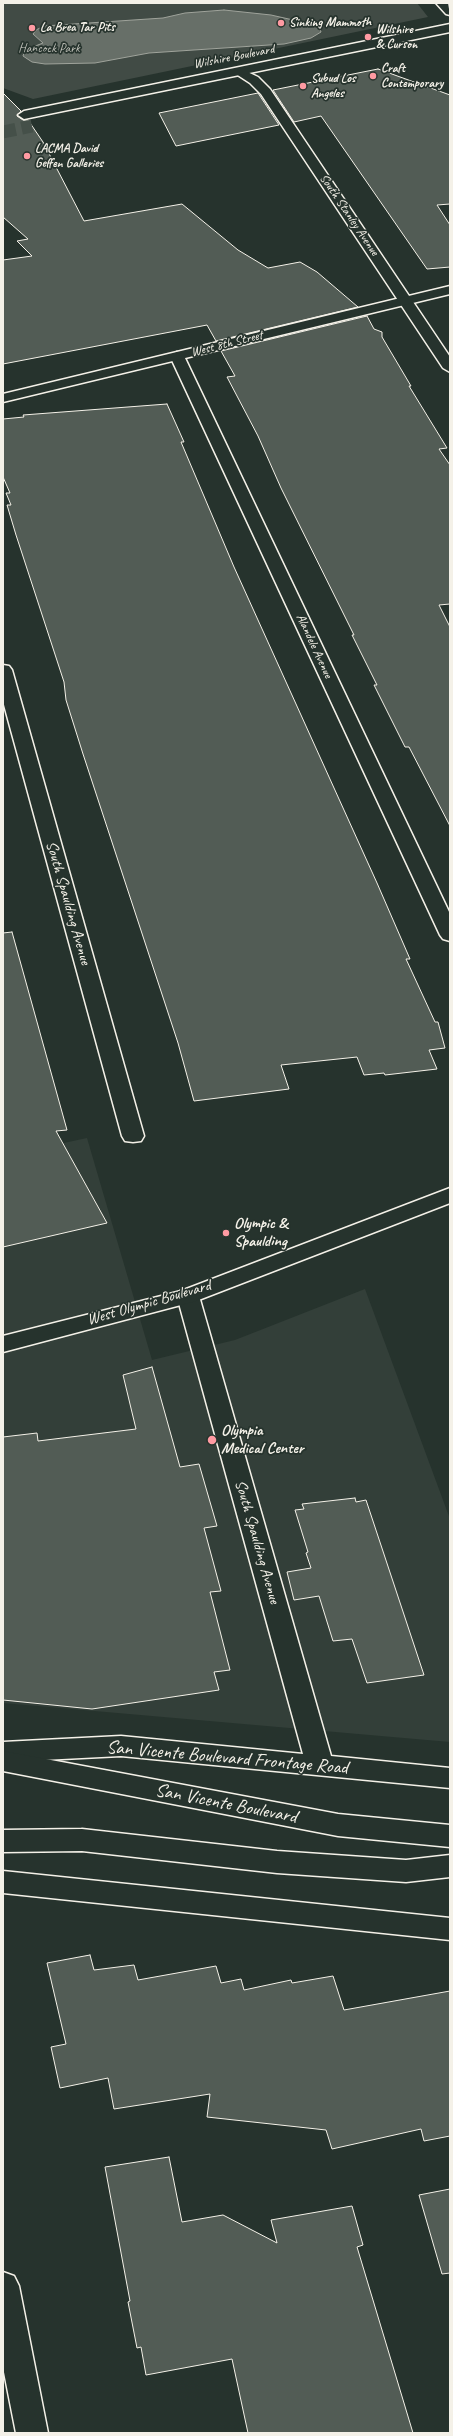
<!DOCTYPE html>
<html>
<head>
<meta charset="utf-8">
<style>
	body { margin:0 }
	#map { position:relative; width:453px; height:2436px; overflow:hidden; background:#26332d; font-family:Caveat,sans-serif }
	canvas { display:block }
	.frame { position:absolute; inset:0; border:4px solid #f4f1e8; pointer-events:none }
</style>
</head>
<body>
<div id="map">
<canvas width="453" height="2436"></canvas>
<div class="frame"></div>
</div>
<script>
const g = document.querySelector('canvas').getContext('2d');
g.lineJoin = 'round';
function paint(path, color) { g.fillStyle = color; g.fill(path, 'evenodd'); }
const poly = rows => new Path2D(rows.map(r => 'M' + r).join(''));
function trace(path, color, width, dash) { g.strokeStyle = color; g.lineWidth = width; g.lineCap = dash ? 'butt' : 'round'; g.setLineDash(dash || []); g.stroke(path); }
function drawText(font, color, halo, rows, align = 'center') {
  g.font = font + ' Caveat,sans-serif'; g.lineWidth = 3.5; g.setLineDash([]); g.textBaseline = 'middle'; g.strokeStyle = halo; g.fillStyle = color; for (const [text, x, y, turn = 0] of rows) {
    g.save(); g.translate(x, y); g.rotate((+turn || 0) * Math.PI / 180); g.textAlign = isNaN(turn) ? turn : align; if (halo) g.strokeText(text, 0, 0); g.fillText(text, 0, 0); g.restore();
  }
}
const built = poly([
	[87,1138,152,1360,235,1340,365,1289,450,1519,450,1742,3,1703,3,1156]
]);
const green = poly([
	[3,3,417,3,428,17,33,99,3,88]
]);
const water = poly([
	[224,10,271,15,302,22,315,25,320,29,321,32,311,38,284,44,149,53,95,63,45,64,32,62,23,56,25,50,43,43,33,34,36,30,44,26,163,18,185,13,224,10]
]);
const building = poly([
	[378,69,450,95,450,204,437,205,450,225,450,267,427,269,321,116,294,122,273,90,378,69],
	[3,93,21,111,17,116,23,120,28,120,43,142,84,221,182,204,238,250,268,268,300,262,317,272,358,307,216,341,207,325,3,364,3,260,32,256,17,241,28,239,3,217,3,93],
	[258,93,279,125,176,146,159,113,258,93],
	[367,316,374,329,382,332,382,337,411,386,409,386,447,448,439,449,450,465,450,604,439,605,450,627,450,826,409,747,405,747,374,685,377,685,352,635,354,635,281,488,258,436,227,377,235,376,221,351,367,316],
	[167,404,184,442,181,442,234,567,377,883,410,959,406,959,435,1022,438,1022,445,1048,429,1050,437,1069,385,1075,384,1073,364,1075,357,1057,281,1065,289,1089,194,1101,178,1043,83,754,66,700,64,682,16,535,7,505,11,505,6,493,10,493,3,477,3,419,24,417,23,415,167,404],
	[12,932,67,1130,56,1131,107,1223,3,1247,3,933,12,932],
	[152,1367,180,1467,199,1464,217,1526,204,1528,221,1591,210,1592,230,1670,214,1672,219,1690,92,1709,3,1700,3,1437,37,1433,38,1441,136,1429,123,1375,152,1367],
	[355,1498,356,1502,366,1500,424,1675,367,1683,352,1639,333,1641,319,1596,294,1600,287,1572,311,1568,306,1553,308,1552,295,1510,304,1509,302,1504,355,1498],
	[90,1955,94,1970,134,1965,138,1980,216,1966,221,1983,241,1979,244,1990,291,1980,292,1983,333,1976,344,2010,450,1991,450,2136,424,2141,421,2129,332,2149,326,2130,207,2117,210,2094,114,2109,108,2078,60,2088,51,2047,66,2044,47,1963,90,1955],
	[169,2157,182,2222,223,2215,277,2243,271,2220,352,2206,363,2245,357,2247,413,2433,248,2433,232,2359,146,2375,141,2347,137,2348,128,2302,130,2301,105,2167,169,2157],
	[450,2189,450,2273,442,2274,419,2195,450,2189]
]);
const primaryTunnel = poly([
	[3,132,32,126]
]);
const street = poly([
	[436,3,448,3,450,15,446,14,436,3],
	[239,68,258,77,270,89,450,357,450,372,443,368,261,94,250,83,233,72,239,68],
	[177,352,184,356,450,914,450,941,443,939,440,935,170,356,177,352],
	[3,665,9,666,12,670,144,1136,141,1141,133,1142,125,1141,122,1136,3,701,3,665],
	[188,1289,196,1291,199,1296,331,1756,450,1768,450,1788,121,1756,3,1762,3,1742,121,1736,303,1754,177,1296,180,1291,188,1289],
	[3,2272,14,2276,19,2286,48,2433,16,2433,3,2367,3,2272]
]);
const secondary = poly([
	[450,286,450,294,3,402,3,394,450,286]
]);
const primary = poly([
	[450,24,450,32,24,119,18,115,24,111,450,24],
	[450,1188,450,1203,196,1301,3,1352,3,1336,181,1291,450,1188],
	[3,1751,338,1814,450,1825,450,1847,338,1836,3,1771,3,1751],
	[82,1829,277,1851,406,1860,450,1855,450,1877,406,1882,277,1873,82,1851,3,1852,3,1830,82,1829],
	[3,1871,450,1918,450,1940,3,1893,3,1871]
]);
const markers = [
	[281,23,4,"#ff9aa2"],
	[32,28,4,"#ff9aa2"],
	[368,37,4,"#ff9aa2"],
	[373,76,4,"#ff9aa2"],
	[303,86,4,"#ff9aa2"],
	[27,156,4,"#ff9aa2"],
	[226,1233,4,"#ff9aa2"],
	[212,1440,5,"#ff9aa2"]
];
const farPoinames = [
	["Sinking Mammoth",289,23],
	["La Brea Tar Pits",40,28],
	["Wilshire",376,30],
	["& Curson",376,45],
	["Craft",381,69],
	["Contemporary",381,84],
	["Subud Los",311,79],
	["Angeles",311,94],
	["LACMA David",35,149],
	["Geffen Galleries",35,164]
];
const farParknames = [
	["Hancock Park",49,49]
];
const farStreetnames = [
	["Wilshire Boulevard",234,57,-11],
	["South Stanley Avenue",349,215,56],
	["West 8th Street",227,344,-14],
	["Alandele Avenue",314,646,65]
];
const streetNames = [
	["South Spaulding Avenue",68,903,74],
	["West Olympic Boulevard",149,1303,-16],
	["South Spaulding Avenue",257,1542,74]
];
const poiNames = [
	["Olympic &",234,1224],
	["Spaulding",234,1242],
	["Olympia",221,1431],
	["Medical Center",221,1449]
];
const nearStreetnames = [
	["San Vicente Boulevard Frontage Road",227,1758,5],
	["San Vicente Boulevard",226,1804,11]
];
paint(built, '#333f39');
paint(green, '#414b45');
paint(water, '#676f68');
trace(water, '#9fa39b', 1);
paint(building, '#525c55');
trace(building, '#f4f1e8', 1);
trace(primaryTunnel, '#455049', 13, [13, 6]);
trace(street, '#f4f1e8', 3);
trace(secondary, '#f4f1e8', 3);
trace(primary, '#f4f1e8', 3);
paint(street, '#26332d');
paint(secondary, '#26332d');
paint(primary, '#26332d');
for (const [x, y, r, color] of markers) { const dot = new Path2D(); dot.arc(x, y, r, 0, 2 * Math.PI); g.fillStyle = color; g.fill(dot); trace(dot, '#26332d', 1.5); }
drawText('bold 13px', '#f4f1e8', '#26332d', farPoinames, 'left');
drawText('13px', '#bebfb7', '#26332d', farParknames);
drawText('13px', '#f4f1e8', '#26332d', farStreetnames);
drawText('16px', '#f4f1e8', '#26332d', streetNames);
drawText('bold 16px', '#f4f1e8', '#26332d', poiNames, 'left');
drawText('19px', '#f4f1e8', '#26332d', nearStreetnames);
</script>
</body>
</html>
